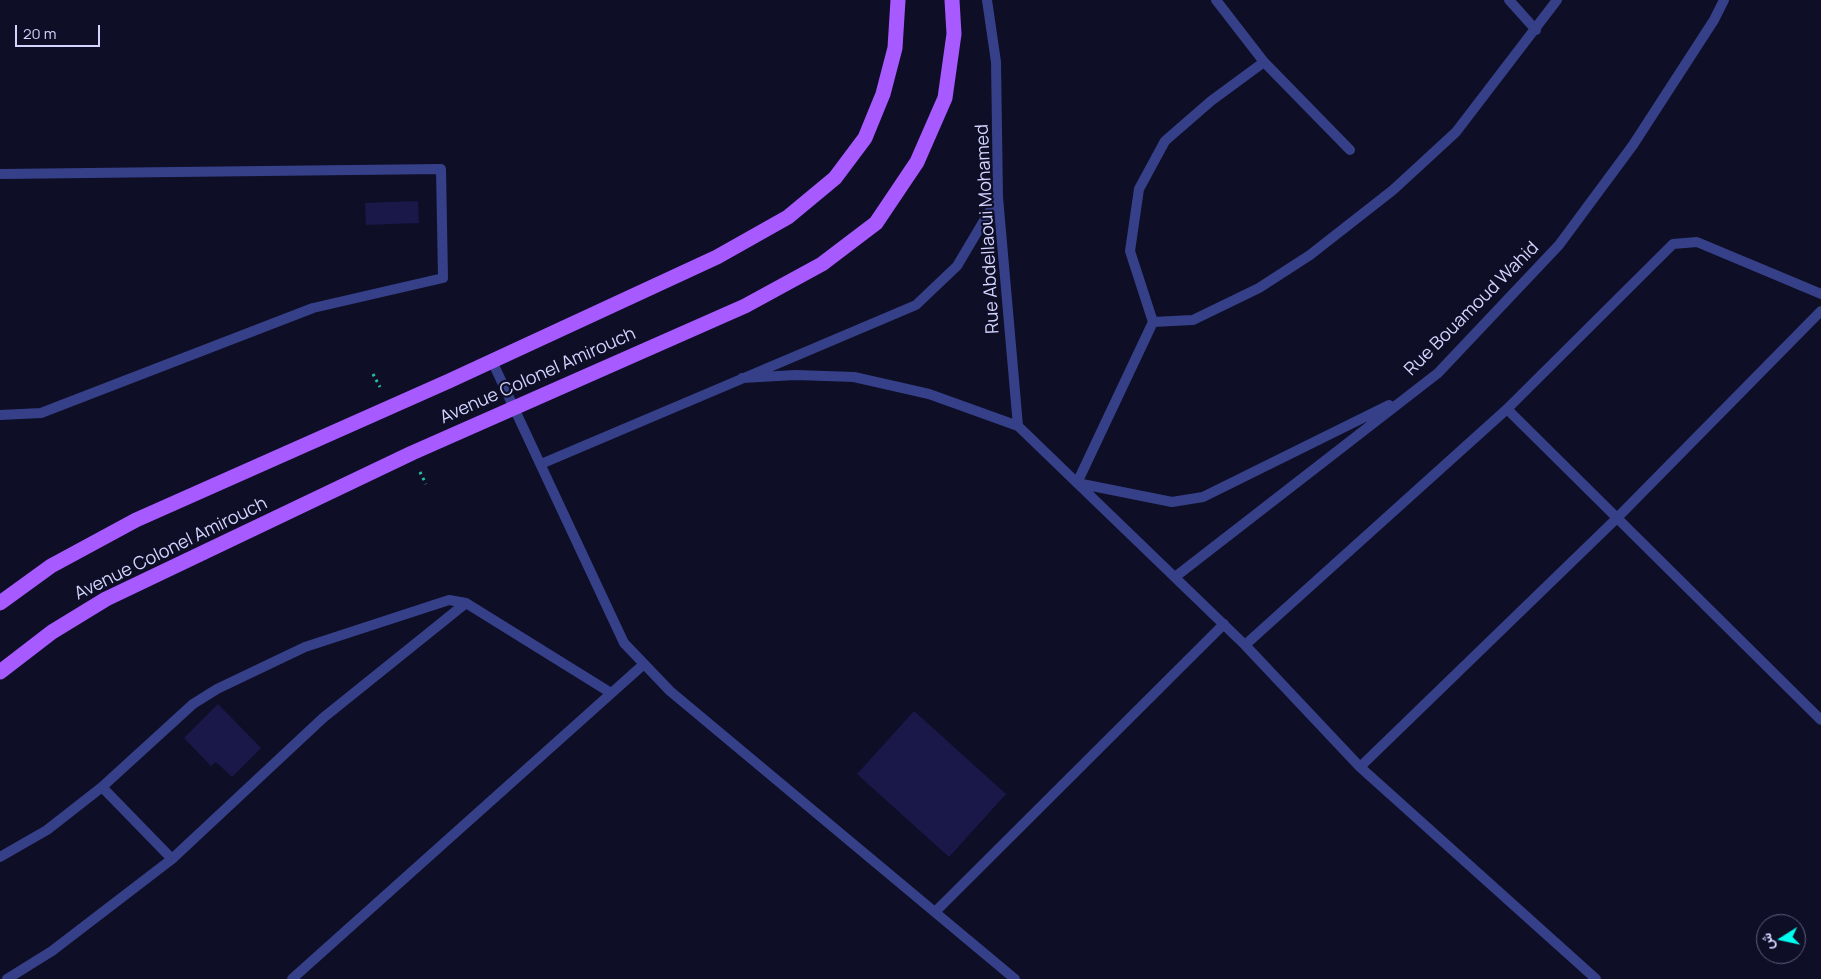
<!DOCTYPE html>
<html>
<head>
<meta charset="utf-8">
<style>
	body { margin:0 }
	#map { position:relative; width:1821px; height:979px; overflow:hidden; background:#0e0e27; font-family:Manrope,Vazirmatn,sans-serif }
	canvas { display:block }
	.north { position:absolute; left:1756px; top:914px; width:50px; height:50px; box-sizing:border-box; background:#0e0e27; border:1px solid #5d5e7d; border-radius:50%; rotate:260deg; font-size:14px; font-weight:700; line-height:20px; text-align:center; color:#d3d5ff }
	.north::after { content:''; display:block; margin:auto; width:18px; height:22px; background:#00feee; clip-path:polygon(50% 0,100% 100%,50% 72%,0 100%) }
	.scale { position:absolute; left:15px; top:25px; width:85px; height:22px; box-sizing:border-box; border:2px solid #d3d5ff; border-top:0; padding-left:6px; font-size:15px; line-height:18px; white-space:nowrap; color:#d3d5ff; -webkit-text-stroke:4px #0e0e27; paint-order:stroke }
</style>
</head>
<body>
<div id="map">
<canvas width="1821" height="979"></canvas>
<div class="north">ش</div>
<div class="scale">20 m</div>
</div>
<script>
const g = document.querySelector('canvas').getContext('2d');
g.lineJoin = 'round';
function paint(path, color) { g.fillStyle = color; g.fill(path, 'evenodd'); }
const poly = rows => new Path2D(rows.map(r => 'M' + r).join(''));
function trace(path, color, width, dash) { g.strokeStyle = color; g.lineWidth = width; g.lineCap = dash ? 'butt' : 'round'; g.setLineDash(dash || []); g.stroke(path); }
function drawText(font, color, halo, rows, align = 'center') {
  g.font = font + ' Manrope,sans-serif'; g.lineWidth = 4.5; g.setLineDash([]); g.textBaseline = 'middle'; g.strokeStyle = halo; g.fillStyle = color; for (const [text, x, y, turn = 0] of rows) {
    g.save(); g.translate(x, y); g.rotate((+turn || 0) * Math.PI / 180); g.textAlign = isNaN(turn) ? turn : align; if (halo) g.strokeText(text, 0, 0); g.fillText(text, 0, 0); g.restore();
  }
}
const building = poly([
	[418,201,419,223,366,225,365,203],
	[218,704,261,748,232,777,216,762,211,766,184,738],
	[914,711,1006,794,949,857,857,774]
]);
const path = poly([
	[373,374,380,387],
	[420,472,426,484]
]);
const street = poly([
	[987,0,996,62,998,197,1018,426],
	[1216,0,1264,62,1350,150],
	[1509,0,1536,30],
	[1264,62,1211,101,1165,141,1139,189,1130,251,1153,322,1193,320,1259,288,1310,255,1393,190,1456,132,1557,0],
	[0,174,441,169,443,278,313,308,41,413,0,415],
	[1153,322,1077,483,1172,502,1203,497,1389,405],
	[492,361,624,643,670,691,1015,979],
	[742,378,796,375,854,377,929,394,1018,426,1245,645,1360,767,1596,979],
	[1507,409,1821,720],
	[541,464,916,305,957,266,998,197],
	[1175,577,1438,373,1559,245,1633,145,1714,20,1724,0],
	[1245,645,1507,409,1673,244,1697,242,1821,294],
	[1360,767,1617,518,1821,311],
	[102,787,172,859],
	[0,857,47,830,102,787,193,704,217,689,305,647,449,600,466,603,611,693],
	[936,911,1224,624],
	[7,979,52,951,172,859,323,718,466,603],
	[292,979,644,664]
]);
const primary = poly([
	[0,603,51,566,136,520,449,381,717,257,788,217,835,178,865,138,883,94,895,48,898,0],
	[0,672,52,632,106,599,412,453,745,306,822,264,876,223,917,162,945,98,954,34,952,0]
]);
const streetNames = [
	["Rue Abdellaoui Mohamed",988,229,-93],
	["Rue Bouamoud Wahid",1472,309,-45],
	["Avenue Colonel Amirouch",538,376,-24],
	["Avenue Colonel Amirouch",171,549,-26]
];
paint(building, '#1a1849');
trace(path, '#28be9c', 3, [2.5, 4]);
trace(street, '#364088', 10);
trace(primary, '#a65aff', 15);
drawText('18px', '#d3d5ff', '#0e0e27', streetNames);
</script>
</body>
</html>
